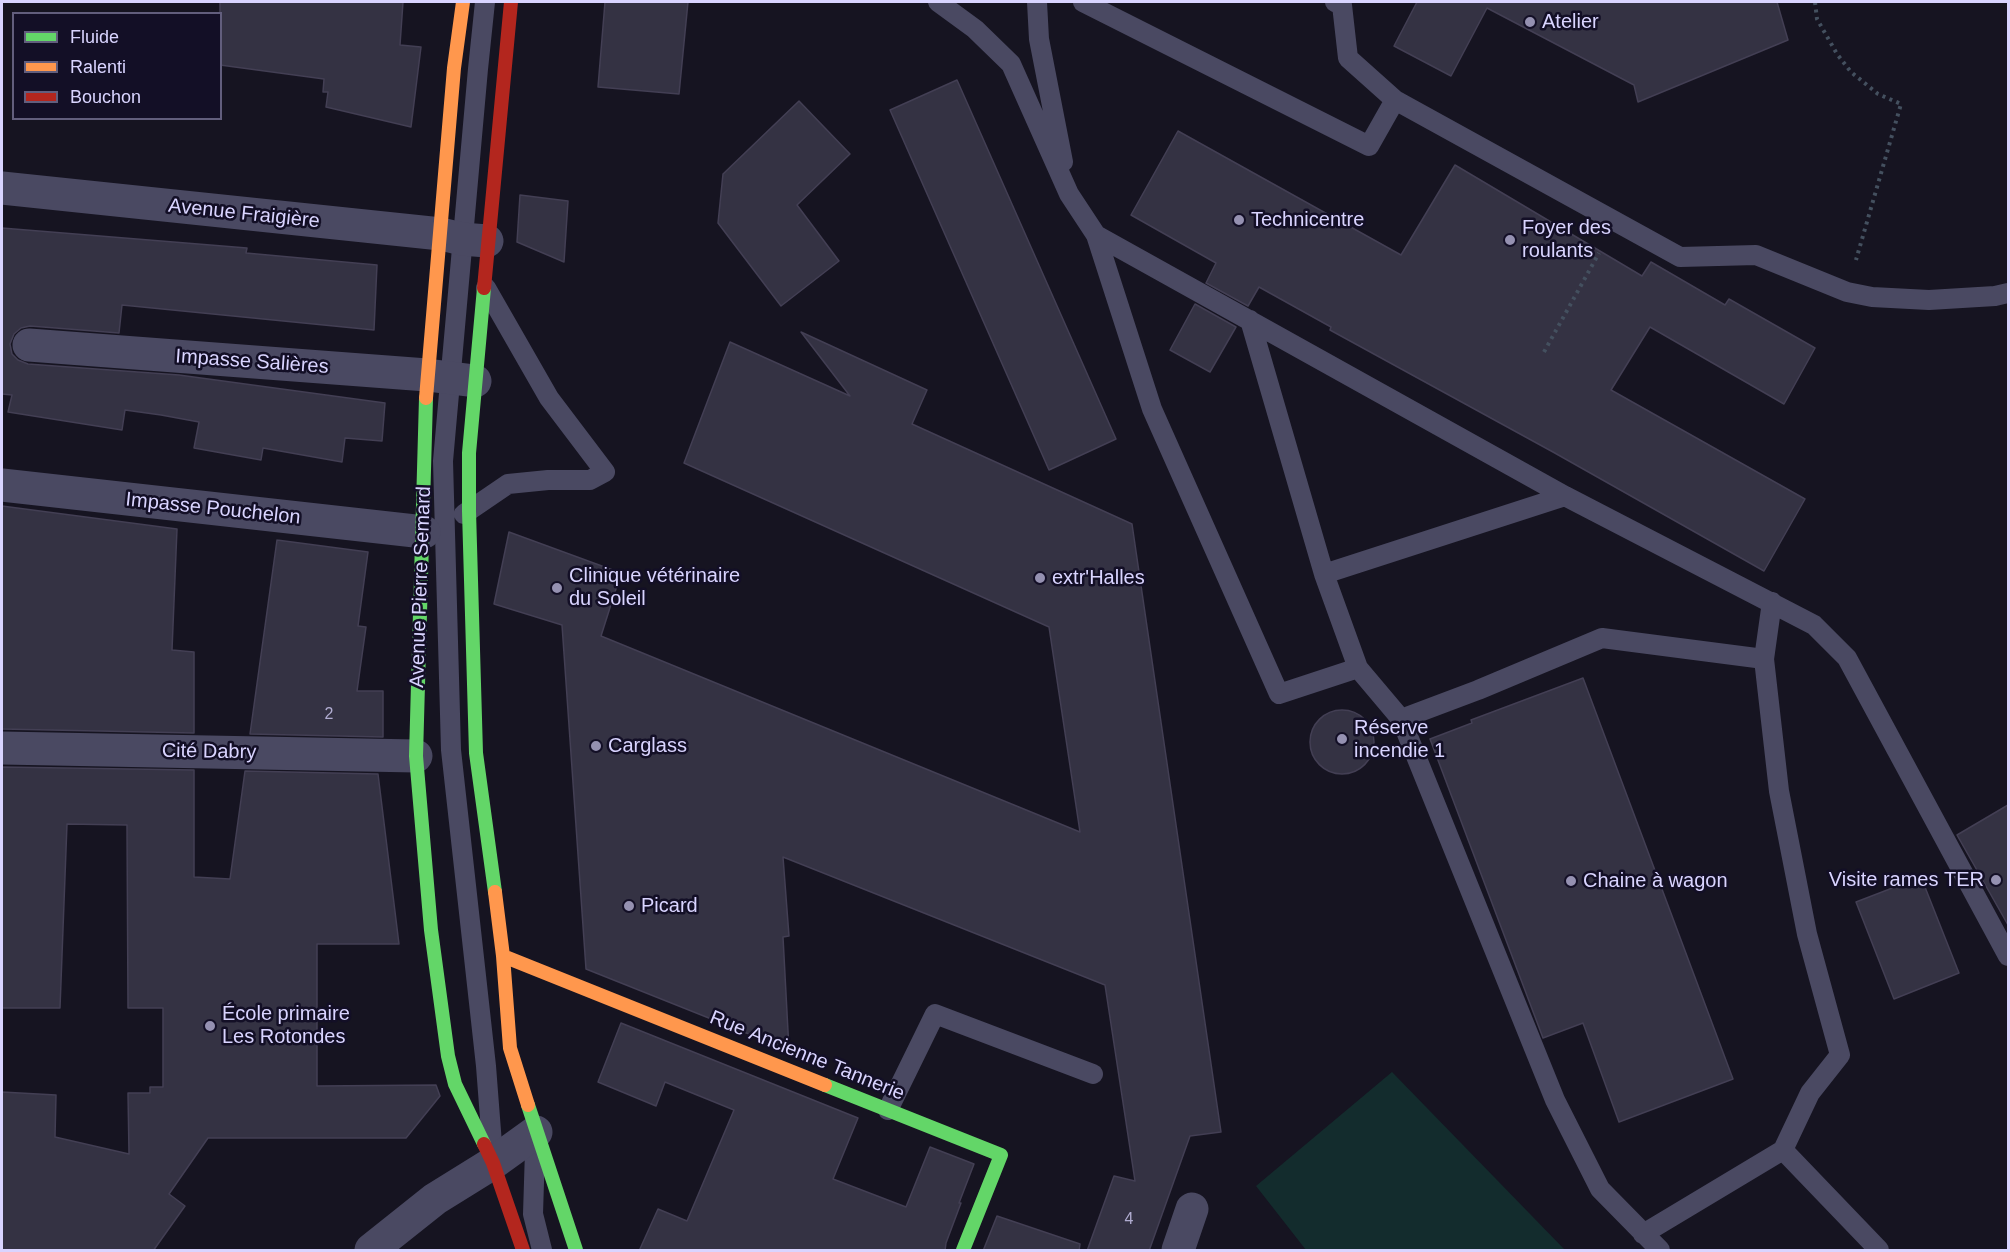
<!DOCTYPE html>
<html>
<head>
<meta charset="utf-8">
<style>
	body { margin:0 }
	#map { position:relative; width:2010px; height:1252px; overflow:hidden; background:#161421; font-family:Arial,sans-serif }
	canvas { display:block }
	.frame { position:absolute; inset:0; border:3px solid #d9d4ff; pointer-events:none }
	.legend { position:absolute; left:12px; top:12px; width:210px; height:108px; box-sizing:border-box; background:#130f26; border:2px solid #625e7d; margin:0; padding:8px 10px; list-style:none; font-size:18px; color:#d9d4ff }
	.legend li { display:flex; align-items:center; gap:12px; height:30px }
	.legend b { width:30px; border:2px solid #625e7d }
</style>
</head>
<body>
<div id="map">
<canvas width="2010" height="1252"></canvas>
<div class="frame"></div>
<ul class="legend">
<li><b style="height:8px;background:#63d668"></b>Fluide</li>
<li><b style="height:8px;background:#ff974d"></b>Ralenti</li>
<li><b style="height:8px;background:#b3261e"></b>Bouchon</li>
</ul>
</div>
<script>
const g = document.querySelector('canvas').getContext('2d');
g.lineJoin = 'round';
function paint(path, color) { g.fillStyle = color; g.fill(path, 'evenodd'); }
const poly = rows => new Path2D(rows.map(r => 'M' + r).join(''));
function trace(path, color, width, dash) { g.strokeStyle = color; g.lineWidth = width; g.lineCap = dash ? 'butt' : 'round'; g.setLineDash(dash || []); g.stroke(path); }
function drawText(font, color, halo, rows, align = 'center') {
  g.font = font + ' Arial,sans-serif'; g.lineWidth = 5; g.setLineDash([]); g.textBaseline = 'middle'; g.strokeStyle = halo; g.fillStyle = color; for (const [text, x, y, turn = 0] of rows) {
    g.save(); g.translate(x, y); g.rotate((+turn || 0) * Math.PI / 180); g.textAlign = isNaN(turn) ? turn : align; if (halo) g.strokeText(text, 0, 0); g.fillText(text, 0, 0); g.restore();
  }
}
const green = poly([
	[1392,1072,1565,1250,1306,1250,1256,1186]
]);
const building = poly([
	[220,2,403,2,400,45,421,47,411,127,326,107,328,92,323,92,324,79,220,65,220,2],
	[605,2,688,2,679,94,598,87,605,2],
	[1417,2,1777,2,1788,40,1638,102,1634,85,1487,8,1451,76,1394,46,1417,2],
	[957,80,1116,439,1049,470,890,110,957,80],
	[799,101,850,154,797,205,839,261,781,306,718,223,723,174,799,101],
	[1178,131,1401,255,1455,165,1642,276,1651,262,1725,305,1729,299,1815,348,1784,404,1650,327,1611,390,1805,499,1764,571,1553,452,1330,330,1331,327,1259,287,1248,306,1206,283,1216,263,1131,215,1178,131],
	[520,195,568,201,564,262,517,242,520,195],
	[2,228,247,248,246,253,377,265,374,330,122,305,119,333,30,326,21,328,14,334,10,344,12,354,18,360,28,364,179,375,385,403,382,441,345,438,342,462,263,448,261,460,194,448,199,422,161,415,125,410,122,430,8,412,12,395,2,394,2,228],
	[1195,304,1236,327,1210,372,1170,350,1195,304],
	[801,332,927,390,912,424,1132,524,1221,1132,1190,1136,1149,1251,1087,1251,1114,1176,1135,1181,1105,985,783,857,789,936,783,937,789,1050,586,969,562,625,494,604,509,532,621,573,601,636,1080,832,1049,627,684,463,730,342,850,396,801,332],
	[2,506,177,529,172,650,194,652,194,733,2,729,2,506],
	[277,540,368,552,358,626,366,627,357,691,383,691,383,737,250,734,277,540],
	[1583,678,1733,1079,1619,1122,1583,1023,1543,1038,1430,739,1472,723,1471,720,1583,678],
	'1310 742a32 32 0 1 1 64 0a32 32 0 1 1-64 0Z',
	[2,767,194,770,194,877,230,879,245,771,378,774,399,944,317,944,317,1086,436,1085,440,1096,406,1138,208,1138,169,1194,185,1206,153,1251,2,1251,2,1092,56,1095,55,1137,129,1154,128,1093,150,1093,150,1087,163,1087,163,1008,128,1008,127,825,67,824,60,1008,2,1008,2,767],
	[2008,805,2008,925,1957,835,2008,805],
	[1921,877,1959,973,1894,999,1856,902,1921,877],
	[621,1023,858,1118,833,1179,906,1207,930,1147,974,1164,959,1203,961,1203,946,1243,945,1251,639,1251,658,1209,687,1221,734,1110,665,1082,656,1106,598,1082,621,1023],
	[997,1216,1080,1244,1079,1251,983,1251,997,1216]
]);
const path = poly([
	[1815,2,1817,19,1837,54,1851,72,1878,94,1901,104,1856,260],
	[1544,352,1599,253]
]);
const lane = poly([
	[485,2,478,69,443,461,451,750,486,1066,492,1144],
	[938,2,975,29,1011,64,1069,194,1096,235,1565,496,1814,625,1847,658,2008,956],
	[1037,2,1039,39,1063,162],
	[1083,2,1369,146,1395,100,1348,58,1342,5,1335,2],
	[1395,100,1680,257,1756,255,1847,292,1872,297,1929,300,1995,296,2008,293],
	[1096,235,1152,409,1279,694,1358,668,1324,574,1565,496],
	[1250,320,1324,574],
	[464,514,508,484,548,480,590,480,605,472,549,398,486,288],
	[1764,659,1779,791,1807,934,1840,1055,1810,1093,1783,1150],
	[1358,668,1401,719,1478,690,1602,638,1764,659,1772,602],
	[1401,719,1555,1100,1600,1189,1660,1250],
	[888,1110,935,1014,1093,1074],
	[535,1150,533,1214,542,1250],
	[1643,1234,1783,1150,1879,1250]
]);
const street = poly([
	[2,188,441,234,462,239,487,241],
	[29,345,427,375,475,381],
	[2,485,424,532],
	[2,748,416,756],
	[371,1250,435,1199,493,1163,536,1132],
	[1178,1250,1192,1209]
]);
const fast = poly([
	[484,288,469,453,469,511,476,753,495,892],
	[426,398,416,756,431,930,448,1056,455,1084,484,1144],
	[825,1085,1001,1155,963,1250],
	[528,1105,576,1250]
]);
const slow = poly([
	[426,398,454,68,463,2],
	[495,892,503,956,510,1048,528,1105],
	[503,956,825,1085]
]);
const jam = poly([
	[484,288,511,2],
	[484,1144,493,1163,523,1250]
]);
const markers = [
	[1530,22,6,"#9591b1"],
	[1239,220,6,"#9591b1"],
	[1510,240,6,"#9591b1"],
	[1040,578,6,"#9591b1"],
	[557,588,6,"#9591b1"],
	[1342,739,6,"#9591b1"],
	[596,746,6,"#9591b1"],
	[1996,880,6,"#9591b1"],
	[1571,881,6,"#9591b1"],
	[629,906,6,"#9591b1"],
	[210,1026,6,"#9591b1"]
];
const numberNames = [
	["2",329,715],
	["4",1129,1220]
];
const poiNames = [
	["Atelier",1542,22],
	["Technicentre",1251,220],
	["Foyer des",1522,228],
	["roulants",1522,251],
	["Clinique vétérinaire",569,576],
	["du Soleil",569,599],
	["extr'Halles",1052,578],
	["Réserve",1354,728],
	["incendie 1",1354,751],
	["Carglass",608,746],
	["Visite rames TER",1984,880,"right"],
	["Chaine à wagon",1583,881],
	["Picard",641,906],
	["École primaire",222,1014],
	["Les Rotondes",222,1037]
];
const streetNames = [
	["Avenue Fraigière",244,214,6],
	["Impasse Salières",252,362,4],
	["Impasse Pouchelon",213,509,6],
	["Avenue Pierre Semard",421,587,-88],
	["Cité Dabry",209,752,1],
	["Rue Ancienne Tannerie",807,1056,22]
];
paint(green, '#132c2d');
paint(building, '#343243');
trace(building, '#433f54', 1.5);
trace(path, '#44505f', 4, [3, 4.5]);
trace(lane, '#4a4962', 20);
trace(street, '#4a4962', 33);
trace(fast, '#63d668', 14);
trace(slow, '#ff974d', 14);
trace(jam, '#b3261e', 14);
for (const [x, y, r, color] of markers) { const dot = new Path2D(); dot.arc(x, y, r, 0, 2 * Math.PI); g.fillStyle = color; g.fill(dot); trace(dot, '#130f26', 2); }
drawText('16px', '#b0acd0', null, numberNames);
drawText('20px', '#d9d4ff', '#130f26', poiNames, 'left');
drawText('20px', '#d9d4ff', '#130f26', streetNames);
</script>
</body>
</html>
